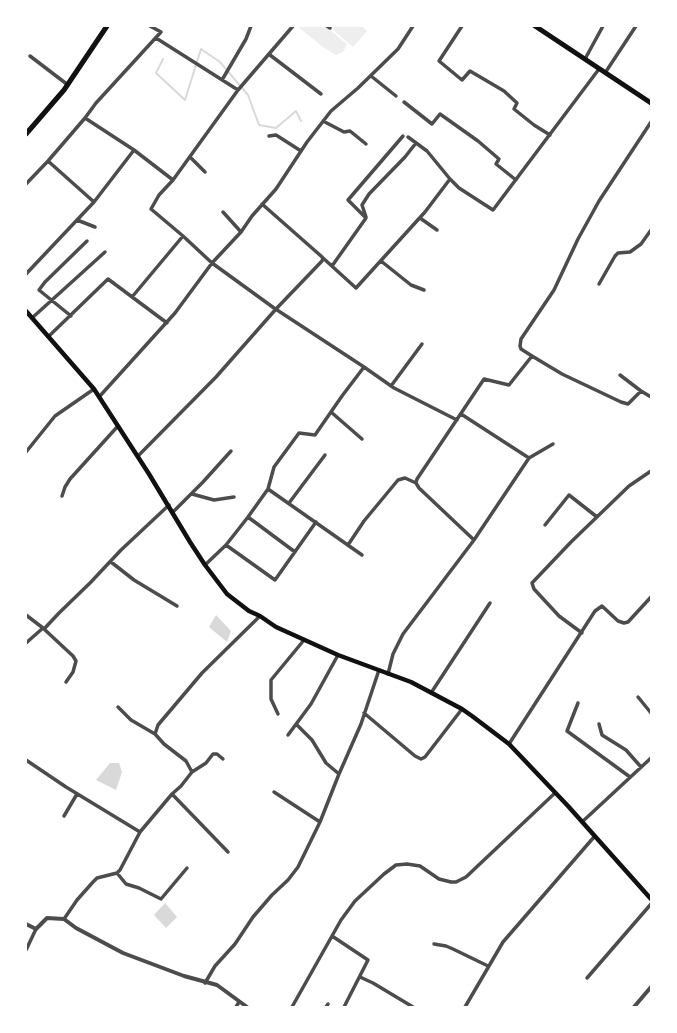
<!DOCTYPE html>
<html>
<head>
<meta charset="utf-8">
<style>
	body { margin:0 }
	#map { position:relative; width:677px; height:1033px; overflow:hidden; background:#fff; font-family:"Fira Sans Condensed",sans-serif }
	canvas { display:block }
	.frame { position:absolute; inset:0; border:27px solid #fff; pointer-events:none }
</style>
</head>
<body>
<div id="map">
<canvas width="677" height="1033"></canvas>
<div class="frame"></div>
</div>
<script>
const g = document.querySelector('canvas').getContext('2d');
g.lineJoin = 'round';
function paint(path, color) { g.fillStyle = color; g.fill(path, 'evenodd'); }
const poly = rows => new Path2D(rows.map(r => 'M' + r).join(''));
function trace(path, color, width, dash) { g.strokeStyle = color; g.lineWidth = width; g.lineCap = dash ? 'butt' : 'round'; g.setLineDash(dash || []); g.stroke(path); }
const green = poly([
	[297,26,325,26,347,44,343,52,336,55,324,48],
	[335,26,362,26,367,31,353,47,332,29]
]);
const water = poly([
	[216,615,231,631,227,642,209,627],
	[110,763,119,763,122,772,116,790,96,780],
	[165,903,177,917,166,928,154,915]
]);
const stream = poly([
	[163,59,156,73,185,100,201,49,220,62,248,95,259,125,276,128,296,111,301,121]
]);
const minor = poly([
	[327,26,330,28],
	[462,26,439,61,462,80,470,71,504,91,517,103,514,109,534,125,550,135],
	[156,38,238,90],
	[270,55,321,94],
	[30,56,68,85],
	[585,59,603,26],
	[605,73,636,26],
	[371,76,396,96],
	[222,80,246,39,251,26],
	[404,102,432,124,440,114,478,141,499,159,496,164,516,180],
	[85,118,134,150],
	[323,121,344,132,350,131,366,144],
	[269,136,276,135,301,151],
	[408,137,427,151,450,179],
	[190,157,205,172],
	[48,161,94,202],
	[173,180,159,195,151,209,183,236,212,263,241,232,252,216,276,189,307,142,331,111,358,88,398,49,413,26],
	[26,184,48,161,85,118,96,103,161,32,150,26],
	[223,212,241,232],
	[366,217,362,205,369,194,405,157,416,143],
	[420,218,437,230],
	[77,220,95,227],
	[323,258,356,288,425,212,450,179,459,188,493,210,599,69],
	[381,261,411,285,424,290],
	[332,266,366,218,348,200,403,136],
	[26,274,94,202,134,150,173,180,238,90,293,26],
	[599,284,615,256,618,253,630,252,641,244,651,230],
	[132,297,183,236],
	[71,316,39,290,45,282,87,241],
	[32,318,105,252],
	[49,336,108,279,167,323],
	[532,356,562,374,621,402,628,404,641,391,651,397],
	[364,367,394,388,457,420],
	[620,375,641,391],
	[391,386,422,344],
	[99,397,175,313,212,263,274,308,364,367,342,396,315,435,299,433,274,467,268,489,248,517,226,545,205,565],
	[331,412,362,439],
	[461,414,529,458],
	[26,452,55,416,94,389],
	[138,456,216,377,276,309,322,261,323,258,321,256,262,204],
	[268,489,362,555],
	[192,494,214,500,234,497],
	[62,496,65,487,70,479,118,426],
	[289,503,325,455],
	[173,512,203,482,231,451],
	[248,517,295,552],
	[545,525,569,495,597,517],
	[474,540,529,458,553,444],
	[226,545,275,580,316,522],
	[348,545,364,521,398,480,405,478,416,483],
	[111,562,134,580,177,606],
	[26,615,43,628],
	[44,629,73,656,76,661,73,672,66,682],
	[582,633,559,616,534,589,532,583,571,542,629,486,651,471],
	[26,643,43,628,44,629,59,613,90,583,121,550,169,505],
	[388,674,393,654,403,634,474,540,419,488,416,483,417,479,484,379,509,385,532,356,521,349,520,346,521,339,554,290,578,239,599,201,651,122],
	[431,693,490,603],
	[638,697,651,713],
	[578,703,567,731,630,777],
	[118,707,131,720,155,734],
	[364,713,415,756,421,759,425,757,462,709],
	[278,714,271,699,271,680,304,640],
	[296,724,312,740,326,763,339,774],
	[599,724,602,735,626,750,641,767],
	[288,735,311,704,338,655],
	[509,744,595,611,602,606,618,621,624,623,628,622,651,597],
	[26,760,66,787,140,832],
	[192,772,206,763,213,754,217,754,223,759],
	[274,792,320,822],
	[172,794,228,852],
	[64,816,77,794],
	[582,822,651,758],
	[117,873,126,884,139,888,161,899,187,868],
	[64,919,77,900,93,882,97,878,117,873,120,870,140,832,172,794,181,786,192,772,186,761,164,744,155,734,158,725,202,673,260,616],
	[332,936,368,960,344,1007],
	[434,944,446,946,453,949,488,966],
	[26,950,36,929],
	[360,977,373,983,413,1007],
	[587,978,651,904],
	[205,983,215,966,235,944,253,917,272,895,288,880,298,867,320,822,339,774,361,724,379,670],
	[236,1007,239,1002],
	[292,1007,341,920,355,901,384,874,396,865,407,864,420,866,439,879,451,882,456,882,466,877,555,793],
	[326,1007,328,1004],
	[465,1007,503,942,594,837]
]);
const tertiary = poly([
	[26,924,36,929,47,918,64,919,76,928,123,953,184,976,217,985,247,1007],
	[634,1007,651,987]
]);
const secondary = poly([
	[26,311,94,389,149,474,190,542,205,565,227,594,249,611,260,616,276,627,338,655,411,682,462,709,472,716,509,744,568,806,651,899]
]);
const primary = poly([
	[535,26,651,103],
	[26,134,64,90,107,26]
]);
paint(green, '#eee');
paint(water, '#d9d9d9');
trace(stream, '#d9d9d9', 2);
trace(minor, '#4c4c4c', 3.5);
trace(tertiary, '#4c4c4c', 4);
trace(secondary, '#111', 4.5);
trace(primary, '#111', 5);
</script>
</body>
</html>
